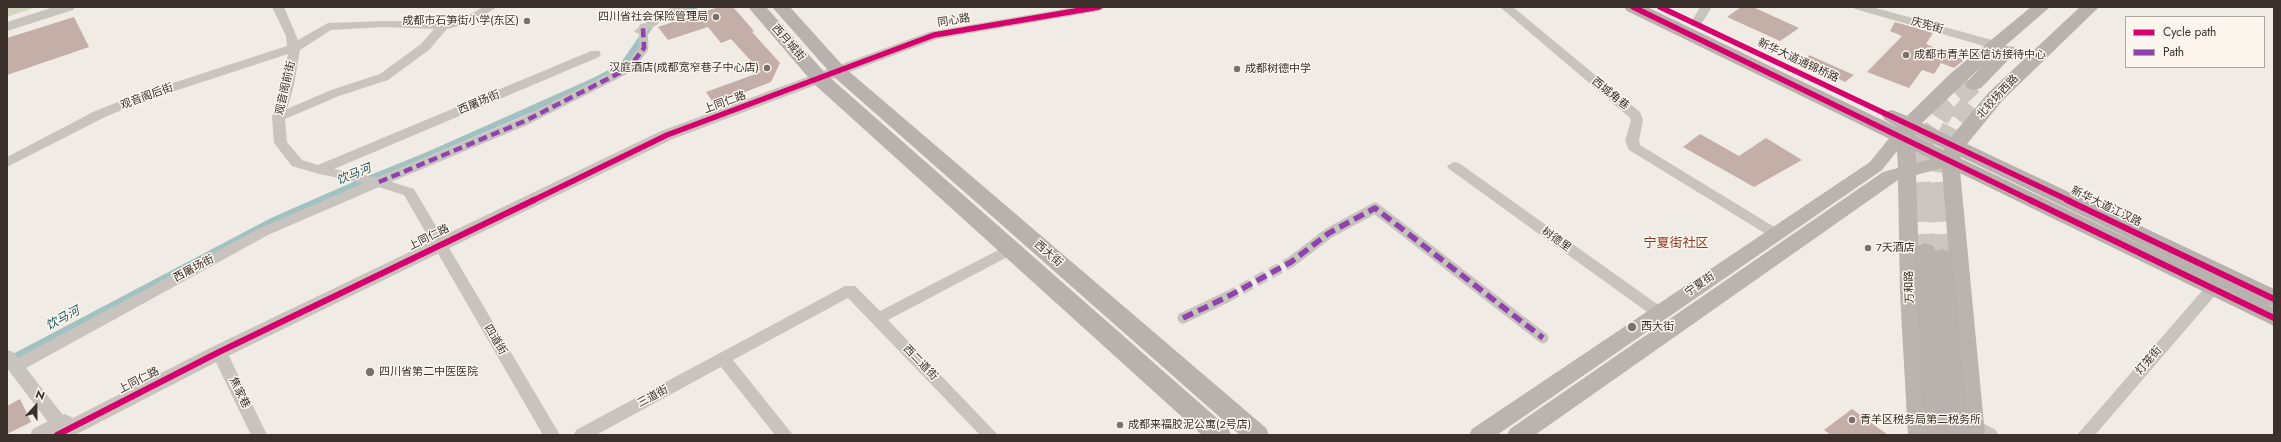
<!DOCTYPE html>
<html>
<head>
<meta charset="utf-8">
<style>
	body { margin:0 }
	#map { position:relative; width:2281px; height:442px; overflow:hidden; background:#f0ebe5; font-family:Jost,sans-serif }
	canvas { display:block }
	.frame { position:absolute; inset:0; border:8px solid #3b302b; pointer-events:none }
	.legend { position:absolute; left:2125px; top:16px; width:140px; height:52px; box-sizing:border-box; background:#fbf5ee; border:1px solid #aea6a0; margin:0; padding:5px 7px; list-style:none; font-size:12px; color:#3b302b }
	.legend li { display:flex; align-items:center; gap:8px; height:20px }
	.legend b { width:20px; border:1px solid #aea6a0 }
	.north { position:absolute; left:16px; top:386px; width:40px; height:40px; -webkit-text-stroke:3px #fbf5ee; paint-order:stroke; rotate:21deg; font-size:11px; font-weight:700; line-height:16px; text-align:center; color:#3b302b }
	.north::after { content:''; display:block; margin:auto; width:14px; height:18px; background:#3b302b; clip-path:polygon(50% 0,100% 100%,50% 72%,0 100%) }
</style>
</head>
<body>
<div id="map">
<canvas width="2281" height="442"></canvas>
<div class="frame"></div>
<ul class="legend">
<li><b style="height:5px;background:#d6006c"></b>Cycle path</li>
<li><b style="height:5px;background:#8e44ad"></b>Path</li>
</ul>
<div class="north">N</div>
</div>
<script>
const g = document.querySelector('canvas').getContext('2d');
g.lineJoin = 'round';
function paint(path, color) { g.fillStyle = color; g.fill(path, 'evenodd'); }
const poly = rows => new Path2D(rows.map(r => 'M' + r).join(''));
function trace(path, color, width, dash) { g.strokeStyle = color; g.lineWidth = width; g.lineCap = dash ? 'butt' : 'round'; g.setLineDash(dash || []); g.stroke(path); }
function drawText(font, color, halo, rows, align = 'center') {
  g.font = font + ' Jost,"Noto Sans SC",sans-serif'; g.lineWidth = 3; g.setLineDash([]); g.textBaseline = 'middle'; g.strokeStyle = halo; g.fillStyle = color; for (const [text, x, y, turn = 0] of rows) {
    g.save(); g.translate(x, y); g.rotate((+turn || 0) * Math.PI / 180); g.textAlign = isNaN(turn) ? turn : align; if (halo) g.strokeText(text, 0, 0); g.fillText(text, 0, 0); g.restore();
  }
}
const green = poly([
	[7,7,36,7,7,17]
]);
const water = poly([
	[689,7,701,7,661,22,653,27,626,68,580,92,335,196,14,361,11,355,271,218,353,182,427,152,593,78,620,64,640,35,663,16]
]);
const building = poly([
	[719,7,733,7,754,31,752,32,780,63,771,82,714,104,706,92,761,72,731,39,721,43,708,27,668,40,658,27],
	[1741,7,1753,7,1799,28,1780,41,1727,17],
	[74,17,89,47,7,75,7,38],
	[1895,22,1933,33,1926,44,1964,60,1954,68,1941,63,1934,74,1922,70,1909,88,1867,72,1902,36,1890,31],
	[1809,55,1854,75,1845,82,1805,63],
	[1700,134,1739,156,1766,138,1802,160,1754,187,1683,147],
	[20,399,31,422,7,434,7,406],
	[1852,409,1888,435,1831,435,1824,430]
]);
const pedestrianTunnel = poly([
	[1227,297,1291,262]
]);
const primaryTunnelFar1 = poly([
	[1922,201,1920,164,1925,141,1944,112,1974,84],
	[1938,201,1936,180,1941,147,1953,124,1971,101]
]);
const primaryTunnel = poly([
	[1922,200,1925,251],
	[1938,200,1942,257]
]);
const pedestrianFar1 = poly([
	[379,182,525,121,629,68,644,48,643,28]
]);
const pedestrian = poly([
	[1291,262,1329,233,1375,208,1543,338],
	[1183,318,1227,297]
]);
const minor = poly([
	[272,7,284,7,298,40,328,23,384,21,443,22,464,18,483,7,497,7,472,23,447,29,429,50,388,80,339,96,285,119,287,142,302,160,318,165,591,51,599,51,601,54,599,57,334,169,379,178,414,189,560,435,543,435,404,195,379,187,268,235,26,368,66,419,74,435,58,435,9,371,7,367,7,350,13,352,18,358,258,229,364,183,319,174,292,166,274,143,272,117,282,85,288,54,144,101,105,117,7,167,7,157,95,111,136,95,287,46,286,36,272,7],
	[384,27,434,29,421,44,380,74,331,90,287,109,294,85,300,50,331,30,384,27],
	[674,7,691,7,669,16,644,33,636,33,634,31,661,12,674,7],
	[1500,7,1513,7,1640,112,1643,120,1639,141,1640,145,1781,231,1783,234,1781,237,1771,237,1629,150,1625,141,1631,120,1629,117,1500,7],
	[1700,7,1712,7,1700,26,1692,26,1690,24,1700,7],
	[1853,7,1872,7,1999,42,2001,45,1995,49,1991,48,1855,9,1853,7],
	[1454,162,1459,163,1664,309,1667,313,1664,317,1659,319,1654,317,1449,169,1447,166,1454,162],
	[1010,244,1015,245,1017,249,1015,253,888,320,998,435,980,435,848,298,733,360,793,435,775,435,721,367,596,435,574,435,576,430,845,286,855,286,880,311,1010,244],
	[2213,283,2218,284,2220,288,2218,292,2095,435,2077,435,2208,284,2213,283],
	[219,346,224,348,227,352,267,435,251,435,211,352,214,348,219,346],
	[1973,418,1996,430,1998,435,1976,435,1967,430,1965,425,1967,420,1973,418]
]);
const tertiary = poly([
	[54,7,75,7,73,10,7,31,7,22,54,7],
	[1074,7,1106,7,1099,11,937,39,673,139,226,357,75,435,30,435,33,429,58,416,65,414,73,418,212,347,661,131,929,32,1074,7]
]);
const secondary = poly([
	[1910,119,1916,120,1919,124,1911,134,1915,138,1916,163,1950,154,1956,156,1959,160,1985,435,1963,435,1942,168,1916,175,1920,294,1930,435,1908,435,1900,294,1898,180,1535,435,1507,435,1510,429,1883,172,1898,168,1897,151,1882,170,1497,435,1469,435,1472,429,1870,162,1904,120,1910,119]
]);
const primary = poly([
	[748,7,766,7,827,75,1228,428,1231,435,1202,435,813,83,748,7],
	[772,7,790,7,845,68,1266,428,1269,435,1240,435,833,76,772,7],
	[1624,7,1647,7,1899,128,1885,120,1882,116,1885,112,1892,110,1907,116,1951,73,2031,7,2050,7,2005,46,2014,47,2017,51,1981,88,1974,90,1967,88,1965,84,1982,66,1922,123,1951,137,1989,92,2080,7,2099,7,2003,100,1967,144,2274,289,2274,307,2268,305,2274,308,2274,326,1627,11,1624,7],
	[1917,135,1944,149,1944,150,1916,136,1917,135],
	[1961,157,2188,267,1960,158,1961,157],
	[1925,243,1933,246,1936,251,1942,249,1950,252,1953,257,1969,435,1923,435,1914,251,1917,246,1925,243]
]);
const quietFar1 = poly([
	[379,182,525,121,629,68,644,48,643,28]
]);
const quiet = poly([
	[1183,318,1227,297,1291,262,1329,233,1375,208,1543,338]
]);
const cyclewayFar1 = poly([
	[1633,7,2032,201],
	[1660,7,2070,201],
	[532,201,667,135,934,35,1099,7]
]);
const cycleway = poly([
	[2030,200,2274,318],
	[2067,200,2274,299],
	[57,435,219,352,534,200]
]);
const markers = [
	[716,17,4,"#7a716c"],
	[527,21,4,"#7a716c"],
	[1906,55,4,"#7a716c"],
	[767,68,4,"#7a716c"],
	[1237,69,4,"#7a716c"],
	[1868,248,4,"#7a716c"],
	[1632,327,5,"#7a716c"],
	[370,372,5,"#7a716c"],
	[1852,420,4,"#7a716c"],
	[1120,425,4,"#7a716c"]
];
const poiNames = [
	["四川省社会保险管理局",708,17,"right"],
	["成都市石笋街小学(东区)",519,21,"right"],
	["成都市青羊区信访接待中心",1914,55],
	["汉庭酒店(成都宽窄巷子中心店)",759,68,"right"],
	["成都树德中学",1245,69],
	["7天酒店",1876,248],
	["西大街",1641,327],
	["四川省第二中医医院",379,372],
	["青羊区税务局第二税务所",1860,420],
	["成都来福胶泥公寓(2号店)",1128,425]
];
const streetNames = [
	["同心路",954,21,-9],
	["庆宪街",1927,26,16],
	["西月城街",788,43,49],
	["新华大道通锦桥路",1798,61,25],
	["观音阁前街",286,88,-77],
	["西城角巷",1610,94,39],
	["观音阁后街",147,97,-20],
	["北较场西路",1998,97,-47],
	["西屠场街",479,103,-23],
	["上同仁路",725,103,-20],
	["新华大道江汉路",2106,207,26],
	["上同仁路",429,238,-26],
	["树德里",1556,240,36],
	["西大街",1048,254,41],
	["西屠场街",194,269,-28],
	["宁夏街",1700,285,-34],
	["万和路",1910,287,-92],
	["四道街",495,340,59],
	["灯笼街",2149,361,-49],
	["西二道街",920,363,46],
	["上同仁路",139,381,-27],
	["焦家巷",239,393,64],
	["三道街",653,397,-28]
];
const waterNames = [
	["饮马河",354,175,-22],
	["饮马河",63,319,-28]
];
const quarterNames = [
	["宁夏街社区",1676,244]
];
paint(green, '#d1d6bf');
paint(water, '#a1c2c1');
paint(building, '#c3afa7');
trace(pedestrianTunnel, '#ccc6c0', 11, [11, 5.5]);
trace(primaryTunnelFar1, '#ccc6c0', 19, [19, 10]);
trace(primaryTunnel, '#ccc6c0', 22, [22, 12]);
trace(pedestrianFar1, '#c9c3be', 9);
trace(pedestrian, '#c9c3be', 11);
paint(minor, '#c9c3be');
paint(tertiary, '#c9c3be');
paint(secondary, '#bab3ae');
paint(primary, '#b8b1ad');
trace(quietFar1, '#8e44ad', 4.5, [9, 4.5]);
trace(quiet, '#8e44ad', 5.5, [11, 5.5]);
trace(cyclewayFar1, '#d6006c', 5.5);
trace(cycleway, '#d6006c', 6);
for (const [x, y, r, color] of markers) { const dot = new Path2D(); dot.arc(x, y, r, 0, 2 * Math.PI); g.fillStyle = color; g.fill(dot); trace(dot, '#fbf5ee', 1.5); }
drawText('11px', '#3b302b', '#fbf5ee', poiNames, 'left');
drawText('11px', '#3b302b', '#fbf5ee', streetNames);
drawText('italic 12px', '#1f5a5e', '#fbf5ee', waterNames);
drawText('13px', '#8c3b22', '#fbf5ee', quarterNames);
</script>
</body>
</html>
